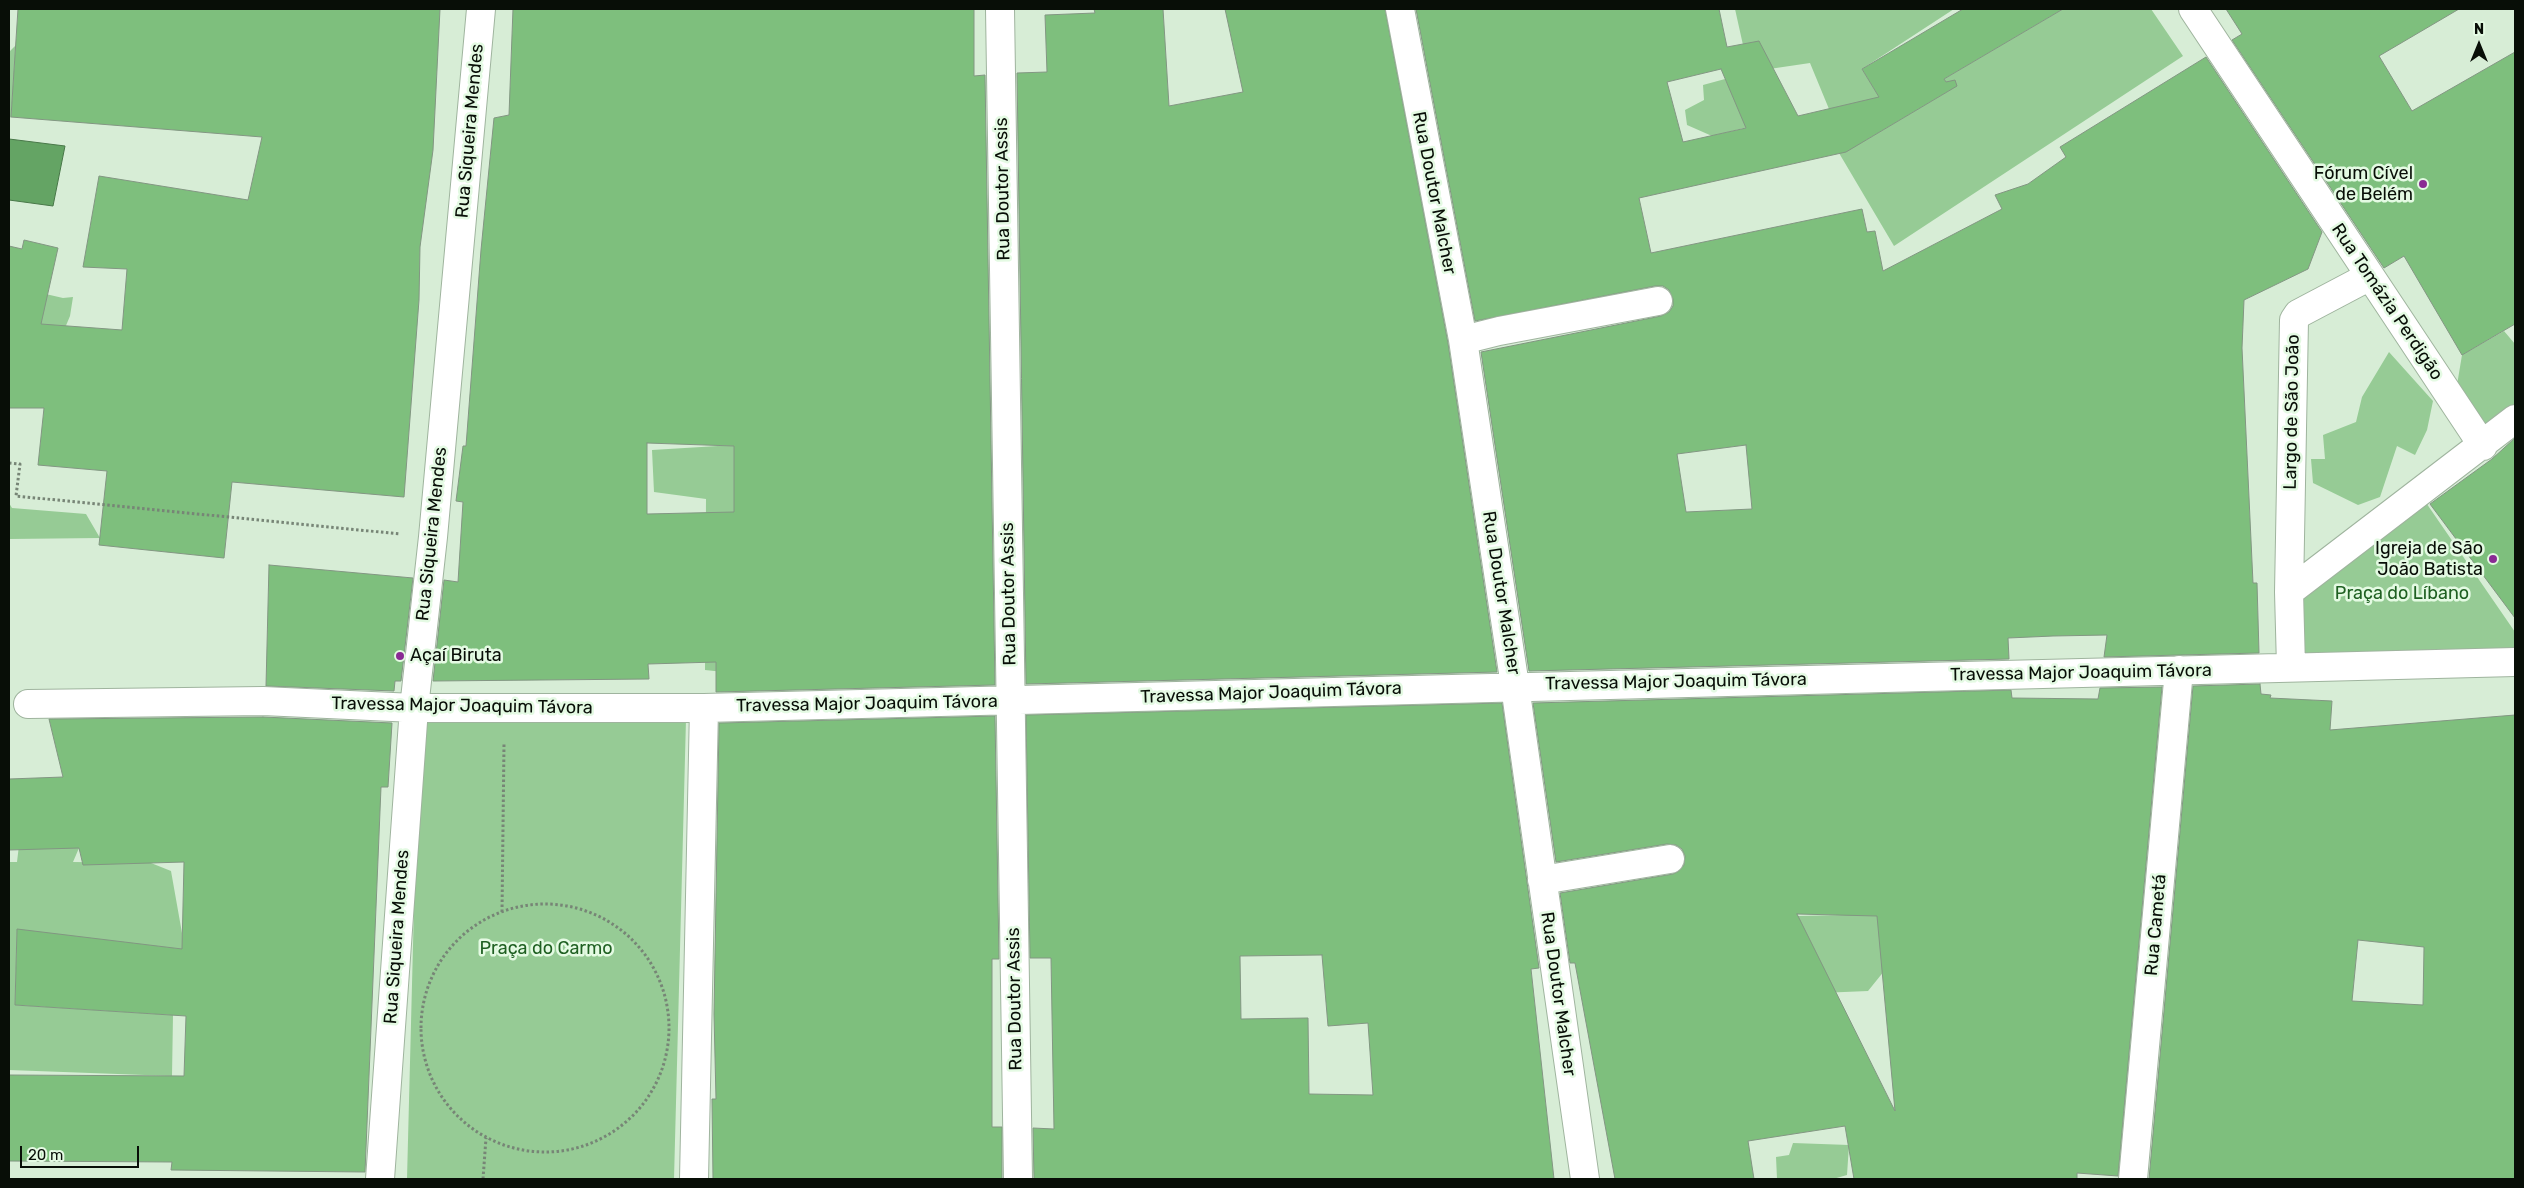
<!DOCTYPE html>
<html>
<head>
<meta charset="utf-8">
<style>
	body { margin:0 }
	#map { position:relative; width:2524px; height:1188px; overflow:hidden; background:#d7edd6; font-family:Rubik,sans-serif }
	canvas { display:block }
	.frame { position:absolute; inset:0; border:10px solid #080e07; pointer-events:none }
	.north { position:absolute; left:2454px; top:20px; width:50px; height:50px; -webkit-text-stroke:4px #e4fae3; paint-order:stroke; rotate:0deg; font-size:14px; font-weight:700; line-height:20px; text-align:center; color:#080e07 }
	.north::after { content:''; display:block; margin:auto; width:18px; height:22px; background:#080e07; clip-path:polygon(50% 0,100% 100%,50% 72%,0 100%) }
	.scale { position:absolute; left:20px; top:1146px; width:119px; height:22px; box-sizing:border-box; border:2px solid #080e07; border-top:0; padding-left:6px; font-size:15px; line-height:18px; white-space:nowrap; color:#080e07; -webkit-text-stroke:4px #e4fae3; paint-order:stroke }
</style>
</head>
<body>
<div id="map">
<canvas width="2524" height="1188"></canvas>
<div class="frame"></div>
<div class="north">N</div>
<div class="scale">20 m</div>
</div>
<script>
const g = document.querySelector('canvas').getContext('2d');
g.lineJoin = 'round';
function paint(path, color) { g.fillStyle = color; g.fill(path, 'evenodd'); }
const poly = rows => new Path2D(rows.map(r => 'M' + r).join(''));
function trace(path, color, width, dash) { g.strokeStyle = color; g.lineWidth = width; g.lineCap = dash ? 'butt' : 'round'; g.setLineDash(dash || []); g.stroke(path); }
function drawText(font, color, halo, rows, align = 'center') {
  g.font = font + ' Rubik,sans-serif'; g.lineWidth = 5; g.setLineDash([]); g.textBaseline = 'middle'; g.strokeStyle = halo; g.fillStyle = color; for (const [text, x, y, turn = 0] of rows) {
    g.save(); g.translate(x, y); g.rotate((+turn || 0) * Math.PI / 180); g.textAlign = isNaN(turn) ? turn : align; if (halo) g.strokeText(text, 0, 0); g.fillText(text, 0, 0); g.restore();
  }
}
const green = poly([
	[1735,9,1954,9,1862,69,1882,101,1853,118,1866,140,1950,90,1944,79,2063,9,2151,9,2183,56,1894,246,1839,153,1829,109,1810,63,1749,72],
	[16,45,11,117,9,119,9,52],
	[1725,79,1752,126,1712,136,1687,125,1685,110,1704,100,1703,85],
	[24,289,63,298,73,297,70,316,62,335,24,319],
	[2504,331,2515,344,2515,409,2485,430,2457,385,2462,355],
	[2389,352,2433,401,2427,430,2415,455,2397,446,2380,497,2358,505,2313,483,2311,459,2325,459,2323,435,2356,422,2362,397],
	[734,445,734,478,764,479,743,674,705,670,706,499,654,492,652,450],
	[2420,494,2515,632,2515,662,2291,667,2292,586],
	[9,503,12,508,86,514,100,538,9,539],
	[419,712,686,719,674,1179,407,1179],
	[22,820,79,848,73,862,151,863,171,871,185,950,17,930,15,1005,173,1015,172,1076,9,1070,9,862,17,862],
	[1880,893,1889,965,1868,991,1796,994,1797,916,1845,915],
	[1793,1143,1849,1145,1847,1175,1833,1179,1777,1179,1776,1157,1789,1155]
]);
const water = poly([
	[9,139,65,146,53,206,9,200,9,139]
]);
const building = poly([
	[18,9,440,9,433,150,420,247,419,300,404,497,232,482,224,558,99,545,107,471,38,465,44,408,9,408,9,246,22,249,24,240,58,248,41,324,122,330,127,269,83,267,99,176,248,200,262,137,11,117,18,9],
	[513,9,974,9,974,76,985,75,995,685,716,692,716,662,648,664,649,679,433,681,444,580,458,582,463,502,456,501,463,446,466,446,481,250,494,118,509,115,513,9],
	[647,443,734,446,734,512,647,514,647,443],
	[1094,9,1163,9,1169,106,1243,92,1225,9,1385,9,1448,343,1497,672,1026,684,1017,73,1047,72,1045,15,1095,13,1094,9],
	[1416,9,1719,9,1727,47,1759,41,1798,116,1879,97,1862,69,1963,9,2063,9,1944,79,1946,82,1955,80,1957,86,1846,152,1639,198,1651,253,1862,209,1867,232,1875,231,1883,271,2002,209,1995,195,2028,184,2066,157,2060,147,2206,57,2322,232,2308,269,2244,300,2242,348,2253,583,2257,583,2259,653,2104,657,2107,635,2053,636,2008,638,2009,659,1529,671,1481,352,1661,316,1669,312,1673,306,1673,299,1669,290,1663,286,1655,286,1475,321,1416,9],
	[1721,69,1746,128,1683,142,1667,82,1721,69],
	[1746,445,1752,509,1686,512,1677,454,1746,445],
	[2226,9,2459,9,2379,56,2412,111,2515,52,2515,324,2462,355,2404,256,2384,268,2232,40,2242,34,2226,9],
	[2515,438,2515,618,2430,504,2492,459,2515,438],
	[269,565,413,578,401,681,395,681,394,691,266,686,269,565],
	[2260,684,2261,694,2271,695,2270,698,2332,701,2330,730,2515,715,2515,1179,2149,1179,2193,686,2260,684],
	[2358,940,2424,947,2423,1005,2352,1001,2358,940],
	[2162,687,2118,1176,2077,1173,2077,1179,1854,1179,1845,1126,1748,1141,1754,1179,1615,1179,1575,963,1570,963,1560,893,1673,874,1679,871,1684,865,1685,856,1682,849,1676,845,1667,844,1556,862,1533,703,2011,690,2012,698,2098,699,2100,688,2162,687],
	[1797,914,1877,916,1895,1111,1797,914],
	[1502,703,1539,968,1531,969,1554,1179,1034,1179,1033,1128,1054,1129,1051,958,1030,958,1026,715,1502,703],
	[1322,955,1328,1026,1368,1023,1373,1095,1309,1094,1308,1018,1241,1019,1240,956,1322,955],
	[995,716,999,959,992,959,992,1127,1002,1127,1002,1179,713,1179,712,1099,716,1099,714,1014,719,723,995,716],
	[263,717,392,723,388,787,381,787,365,1172,171,1170,172,1162,9,1161,9,1075,184,1076,186,1016,15,1005,17,929,182,949,184,862,83,865,79,848,9,850,9,779,63,777,49,719,263,717]
]);
const path = poly([
	[9,463,20,464,16,496,400,534],
	'421 1028a124 124 0 1 1 248 0a124 124 0 1 1-248 0Z',
	[502,912,504,743],
	[483,1179,486,1138]
]);
const minor = poly([
	[1000,9,1018,1179],
	[1400,9,1463,340,1515,686,1585,1179],
	[2193,9,2483,446],
	[1463,340,1499,331,1658,301],
	[2289,592,2515,419],
	[2291,667,2289,592,2294,320,2298,314,2370,276],
	[28,704,263,701,414,708,704,708,2515,662],
	[1542,880,1670,859],
	[380,1179,414,708,433,537,481,9],
	[694,1179,704,708],
	[2133,1179,2179,670]
]);
const markers = [
	[2423,184,5,"#8a2a94"],
	[2493,559,5,"#8a2a94"],
	[400,656,5,"#8a2a94"]
];
const streetNames = [
	["Rua Siqueira Mendes",470,131,-85],
	["Rua Doutor Assis",1003,189,-91],
	["Rua Doutor Malcher",1434,193,79],
	["Rua Tomázia Perdigão",2387,302,56],
	["Largo de São João",2292,412,-89],
	["Rua Siqueira Mendes",432,534,-84],
	["Rua Doutor Malcher",1501,593,81],
	["Rua Doutor Assis",1009,594,-91],
	["Travessa Major Joaquim Távora",2081,673,-1],
	["Travessa Major Joaquim Távora",1676,682,-1],
	["Travessa Major Joaquim Távora",1271,693,-2],
	["Travessa Major Joaquim Távora",867,704,-1],
	["Travessa Major Joaquim Távora",462,706,1],
	["Rua Cametá",2156,925,-85],
	["Rua Siqueira Mendes",397,937,-86],
	["Rua Doutor Malcher",1558,994,82],
	["Rua Doutor Assis",1015,999,-91]
];
const poiNames = [
	["Fórum Cível",2413,174],
	["de Belém",2413,195],
	["Igreja de São",2483,549],
	["João Batista",2483,570],
	["Açaí Biruta",410,656,"left"]
];
const parkNames = [
	["Praça do Líbano",2402,594],
	["Praça do Carmo",546,949]
];
paint(green, '#96cb95');
paint(water, '#64a464');
trace(water, '#487748', 1);
paint(building, '#7ebf7d');
trace(building, '#829682', 1);
trace(minor, '#9fb49e', 30);
trace(path, '#778576', 3, [2.5, 2.5]);
trace(minor, '#fff', 28);
for (const [x, y, r, color] of markers) { const dot = new Path2D(); dot.arc(x, y, r, 0, 2 * Math.PI); g.fillStyle = color; g.fill(dot); trace(dot, '#e4fae3', 2); }
drawText('18px', '#080e07', '#e4fae3', streetNames);
drawText('18px', '#080e07', '#e4fae3', poiNames, 'right');
drawText('18px', '#1f6022', '#e4fae3', parkNames);
</script>
</body>
</html>
